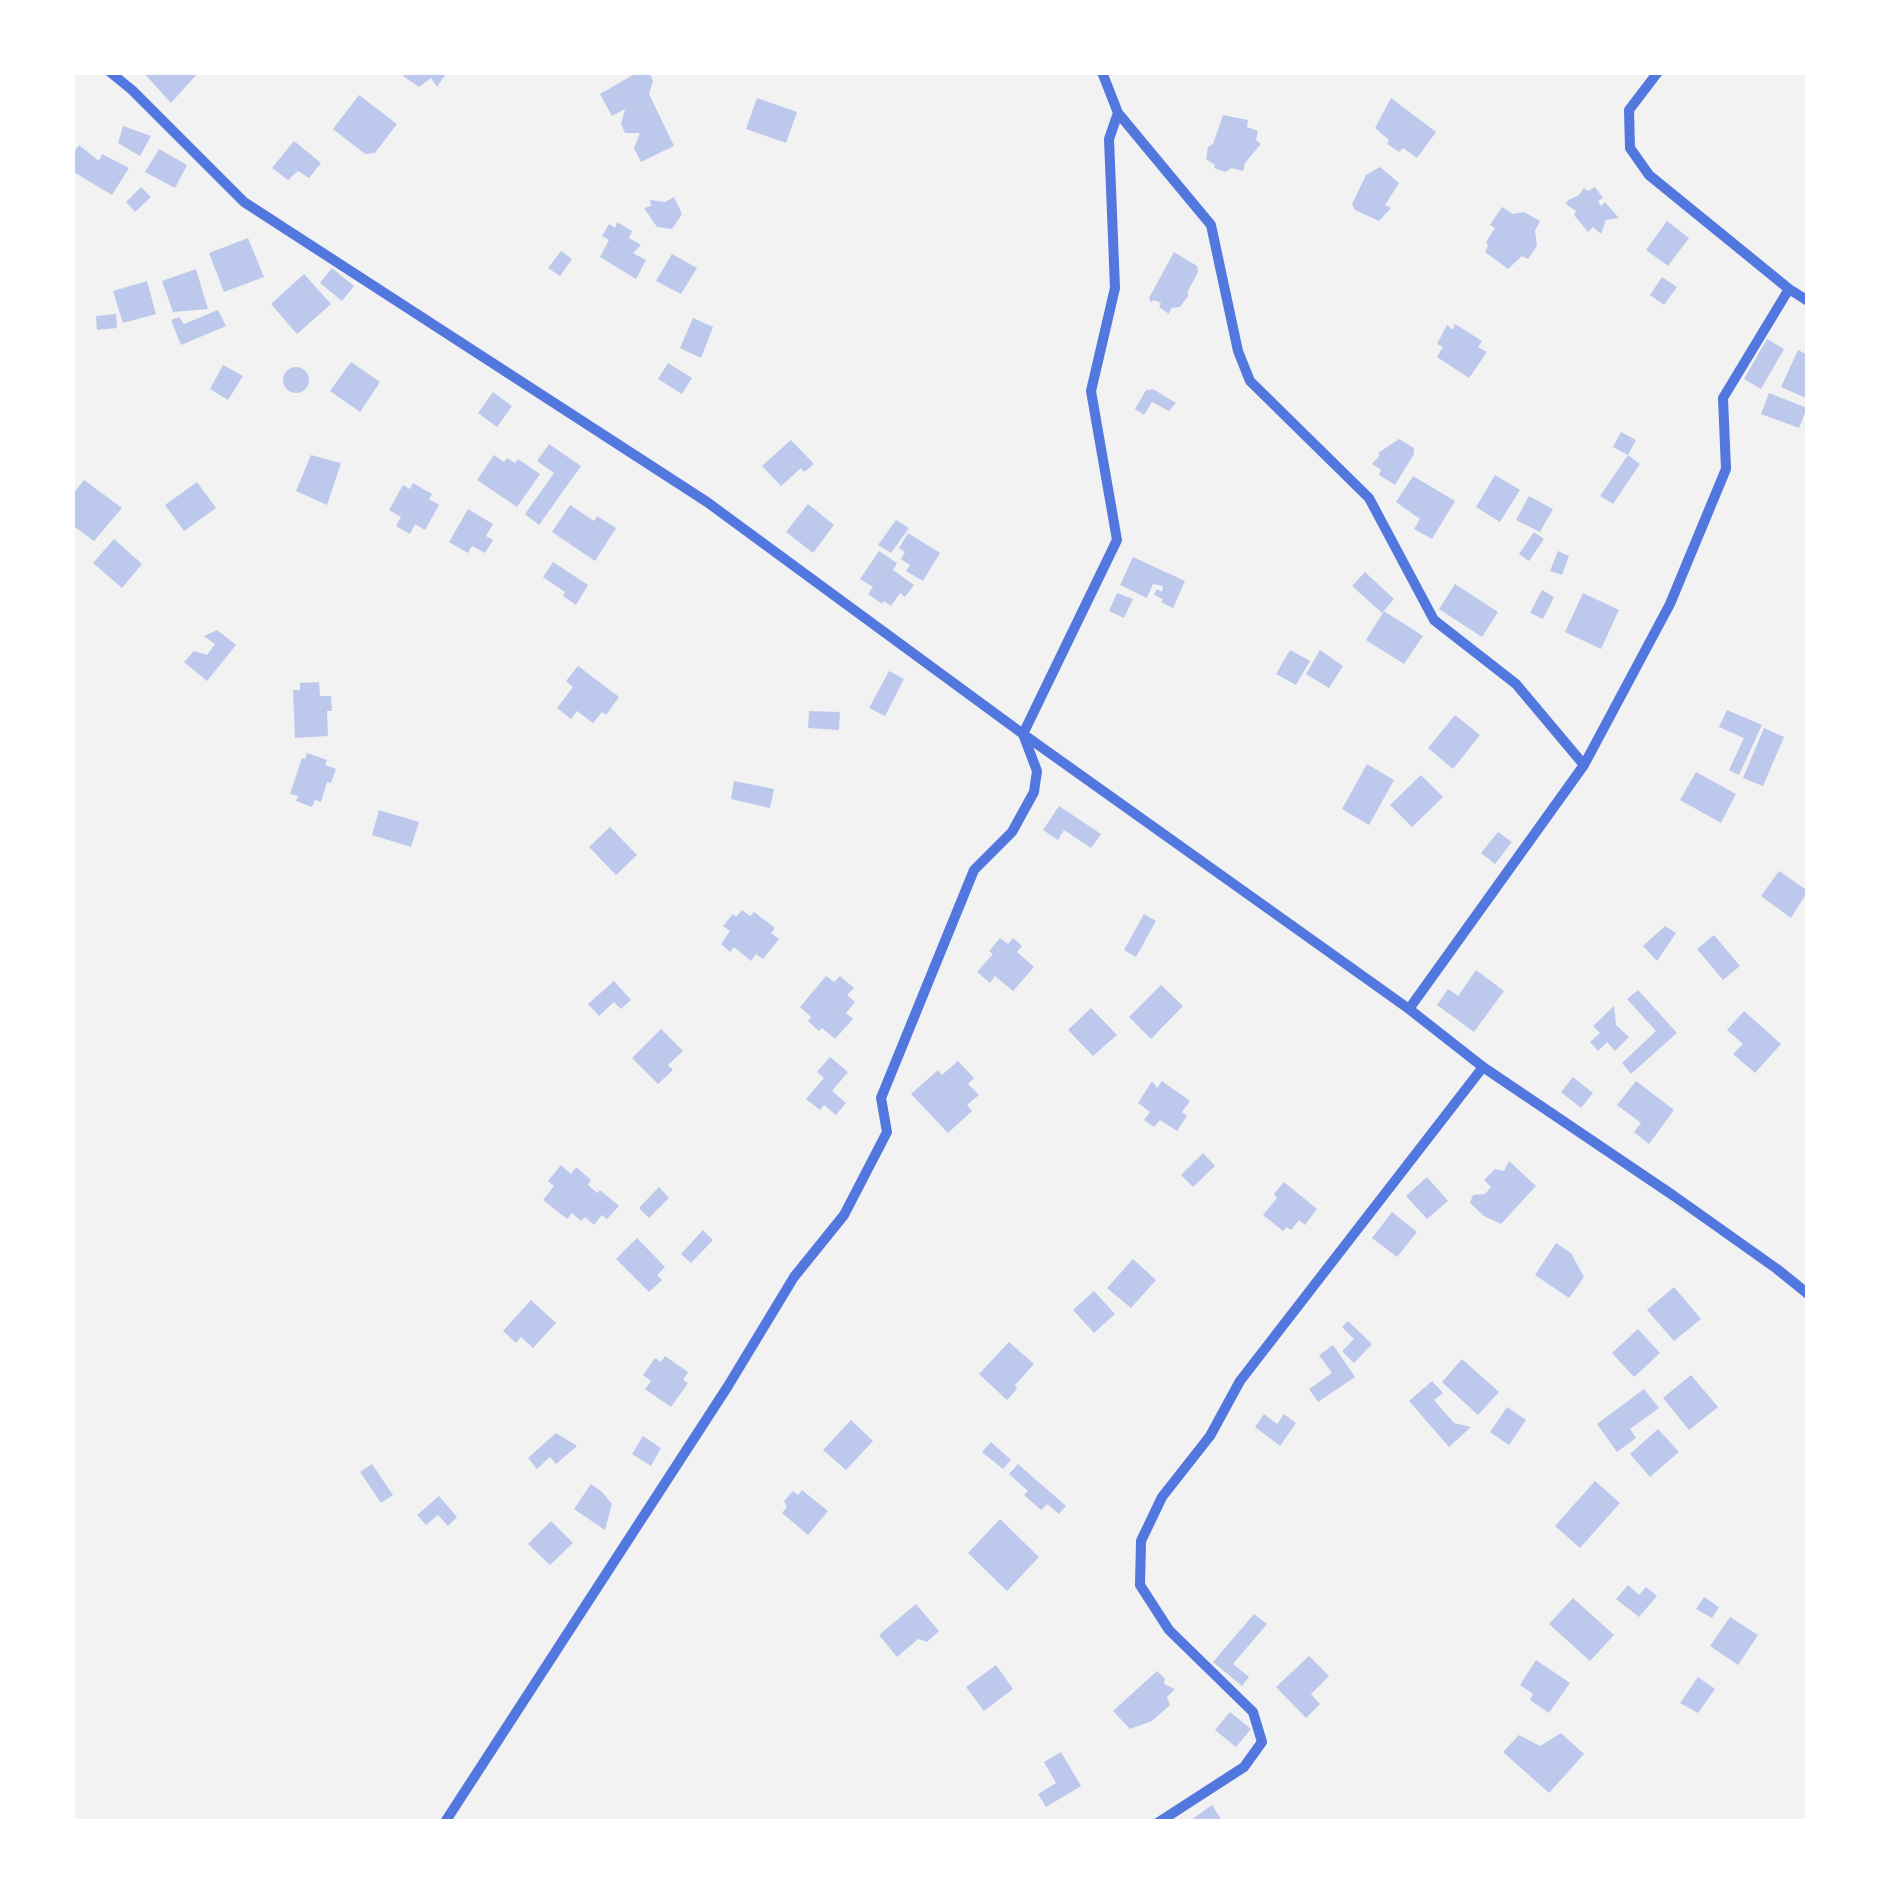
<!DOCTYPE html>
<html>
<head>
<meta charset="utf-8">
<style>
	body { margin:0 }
	#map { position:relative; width:1880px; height:1894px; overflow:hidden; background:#f2f2f2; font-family:"Public Sans",sans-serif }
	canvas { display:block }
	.frame { position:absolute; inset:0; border:75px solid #fff; pointer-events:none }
</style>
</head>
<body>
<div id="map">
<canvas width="1880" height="1894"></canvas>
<div class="frame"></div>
</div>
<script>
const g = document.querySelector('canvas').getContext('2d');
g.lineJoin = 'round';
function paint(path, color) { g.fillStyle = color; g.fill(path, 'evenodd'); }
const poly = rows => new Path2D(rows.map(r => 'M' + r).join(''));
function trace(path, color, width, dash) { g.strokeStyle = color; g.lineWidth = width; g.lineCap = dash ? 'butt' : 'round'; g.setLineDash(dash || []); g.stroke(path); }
const building = poly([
	[143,72,199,72,171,103],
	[405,72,447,72,437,87,431,78,419,87,403,76],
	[638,72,649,72,653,81,649,94,674,146,641,162,634,148,640,133,625,133,621,124,625,109,612,116,600,94],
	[359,95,397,124,375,153,365,154,333,129],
	[757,98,797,112,786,143,746,129],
	[1391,98,1436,132,1417,158,1403,148,1399,152,1387,144,1389,140,1375,128],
	[1223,115,1248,120,1247,127,1258,131,1256,140,1261,144,1245,163,1243,171,1232,168,1225,172,1214,168,1215,165,1206,159,1208,147,1213,144],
	[123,126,151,136,140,156,118,143],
	[294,141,321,163,309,178,298,171,288,180,272,168],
	[79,145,99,161,102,154,129,168,112,195,72,171,72,155],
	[159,149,187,165,175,188,145,172],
	[1380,167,1399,183,1385,205,1391,208,1379,221,1355,210,1352,204,1366,175],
	[141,187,151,197,135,212,126,202],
	[1595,187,1603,198,1598,201,1601,206,1605,202,1619,218,1606,220,1601,234,1593,227,1588,232,1574,215,1576,211,1566,204,1568,200,1578,196,1584,188,1588,191],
	[674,197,682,214,672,229,657,227,644,208,651,206,650,200,665,202],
	[1502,207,1513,214,1524,212,1540,221,1535,231,1537,246,1528,259,1522,256,1508,269,1485,252,1488,246,1486,242,1495,228,1490,225],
	[1667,221,1689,238,1668,266,1646,250],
	[617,222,632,231,629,238,641,245,633,253,646,260,636,279,600,257,609,240,602,236,609,224,615,228],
	[248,238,264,277,224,292,209,253],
	[561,251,572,259,560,276,548,268],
	[1174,252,1197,266,1198,272,1188,291,1188,296,1180,307,1171,308,1169,314,1159,307,1161,303,1154,300,1151,302,1149,298],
	[672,254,697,268,681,294,656,281],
	[332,268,354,286,342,301,320,283],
	[196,269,208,309,173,312,162,281],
	[304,274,331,304,297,334,271,304],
	[1662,277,1677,287,1664,305,1650,295],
	[147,281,156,314,123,323,113,291],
	[218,310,226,326,181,345,171,320,179,317,184,324],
	[116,314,117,328,97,330,96,316],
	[693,318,713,327,701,358,680,348],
	[1455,324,1482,341,1478,347,1487,352,1469,378,1437,357,1443,347,1437,344,1447,325,1453,330],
	[1767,339,1784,349,1761,389,1744,379],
	[1798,350,1808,355,1808,399,1781,387],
	[351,362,380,382,360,412,330,391],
	[668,363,692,378,682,394,658,379],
	[223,365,243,376,228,400,210,389],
	'283 380a13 13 0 1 1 26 0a13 13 0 1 1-26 0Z',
	[1153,389,1176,403,1169,411,1152,402,1144,415,1135,409,1146,390],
	[493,392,512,406,497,427,478,413],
	[1769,393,1807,408,1799,428,1761,414],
	[1621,432,1636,440,1628,455,1613,447],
	[1399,439,1414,448,1414,454,1395,485,1379,475,1381,470,1372,464,1380,455,1378,453],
	[791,440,814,464,804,472,801,468,781,486,762,466],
	[549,444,581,466,539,525,525,514,554,473,537,461],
	[311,455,341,463,327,505,296,491],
	[494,455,504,462,507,458,515,463,518,459,540,474,517,507,477,480],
	[1628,455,1640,464,1613,504,1600,496],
	[1495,475,1520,490,1500,522,1476,507],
	[1413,476,1455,501,1432,539,1414,529,1420,519,1396,502],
	[84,480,122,508,94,541,72,525,72,495],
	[197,482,216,508,184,531,165,505],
	[413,483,432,494,429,499,439,505,425,530,415,524,410,534,396,526,401,517,389,510,403,485,410,489],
	[1529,496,1553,509,1540,532,1516,520],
	[808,504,834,525,813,553,786,532],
	[570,505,594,521,597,516,616,528,595,561,552,532],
	[468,509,493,524,486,536,493,540,485,553,472,546,468,553,449,542],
	[896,520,909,528,891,553,878,545],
	[1534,532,1544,539,1529,561,1519,554],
	[908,533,940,553,923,581,906,571,910,565,901,559,905,552,899,548],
	[114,539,142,564,122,588,93,563],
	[879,551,897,563,893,570,914,585,905,597,900,593,891,606,884,601,882,604,868,594,873,587,860,579],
	[1558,551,1569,556,1562,575,1550,571],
	[1133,557,1185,581,1173,608,1161,602,1163,599,1154,595,1157,589,1162,592,1163,586,1153,584,1147,598,1120,585],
	[553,562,588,585,576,605,563,596,565,592,543,577],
	[1365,572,1394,599,1382,613,1352,586],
	[1455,584,1498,612,1482,637,1439,609],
	[1542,590,1554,597,1543,619,1530,613],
	[1117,593,1133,599,1124,618,1109,611],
	[1583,593,1619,610,1601,649,1565,632],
	[1384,611,1423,636,1404,664,1366,640],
	[217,630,236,645,207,681,184,662,194,651,207,655,215,644,204,636],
	[1290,650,1310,661,1296,685,1276,674],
	[1320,650,1343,666,1329,688,1306,674],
	[578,666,619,697,606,715,602,712,593,723,577,711,571,719,557,708,573,687,566,681],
	[889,671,904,679,885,716,869,708],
	[319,682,320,696,331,696,332,711,327,711,328,736,295,738,293,690,300,690,300,683],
	[1727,710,1762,725,1739,775,1729,770,1744,738,1719,727],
	[809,711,840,712,839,730,808,728],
	[1455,715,1480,735,1453,769,1428,748],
	[1764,728,1784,737,1763,786,1743,778],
	[307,753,327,760,325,765,336,769,331,783,327,782,321,802,315,800,312,807,296,801,298,796,290,794,302,758,305,759],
	[1367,764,1394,780,1369,825,1342,809],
	[1696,772,1736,794,1721,823,1680,800],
	[1421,775,1443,797,1412,827,1390,805],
	[734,781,774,789,770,808,731,799],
	[1059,806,1101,834,1091,848,1064,830,1058,840,1043,830],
	[379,810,419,822,411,847,372,835],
	[610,827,637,855,616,875,589,847],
	[1498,832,1512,842,1495,864,1481,853],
	[1779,871,1808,891,1791,918,1761,896],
	[742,910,750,916,754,912,775,928,771,933,779,939,763,959,756,954,751,961,734,947,730,952,721,944,730,931,723,926,733,914,736,917],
	[1144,914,1156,921,1136,957,1124,950],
	[1665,926,1676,933,1657,961,1643,946],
	[1714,935,1740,966,1723,980,1697,949],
	[1000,938,1008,944,1013,938,1022,946,1017,952,1034,967,1013,991,995,976,990,983,977,972,993,954,989,951],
	[1476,970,1504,991,1474,1032,1437,1005,1448,989,1458,996],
	[826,976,834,982,840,976,854,988,847,995,855,1002,846,1013,853,1019,835,1039,822,1028,819,1031,808,1021,811,1017,800,1007],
	[614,981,631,1000,621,1009,614,1002,599,1016,588,1004],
	[1161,985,1183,1006,1151,1039,1129,1017],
	[1638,990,1677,1033,1631,1074,1622,1063,1656,1031,1627,999],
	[1614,1006,1616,1025,1629,1037,1615,1051,1607,1042,1598,1051,1590,1042,1600,1033,1593,1026],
	[1091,1008,1117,1035,1093,1056,1068,1030],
	[1744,1011,1781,1044,1755,1073,1733,1054,1743,1044,1727,1030],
	[661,1029,683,1051,668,1065,673,1070,658,1084,632,1058],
	[830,1057,848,1072,832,1091,846,1103,836,1115,824,1105,820,1110,806,1099,824,1078,817,1072],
	[958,1061,974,1078,968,1084,979,1095,967,1105,972,1111,948,1133,911,1094,938,1070,942,1075],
	[1573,1077,1593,1093,1581,1108,1561,1092],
	[1152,1081,1157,1088,1162,1081,1190,1101,1182,1112,1187,1116,1177,1131,1160,1120,1154,1127,1144,1120,1150,1112,1138,1103],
	[1636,1081,1674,1110,1649,1144,1634,1132,1641,1123,1617,1105],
	[1203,1153,1215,1166,1193,1187,1181,1175],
	[1509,1161,1536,1186,1501,1224,1484,1216,1470,1203,1473,1195,1485,1194,1491,1187,1484,1180,1495,1169,1504,1171],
	[561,1165,571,1174,576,1167,591,1180,588,1185,597,1193,600,1190,619,1206,607,1219,602,1215,594,1225,585,1217,581,1221,572,1213,567,1219,543,1200,554,1186,548,1181],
	[1427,1177,1448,1201,1427,1219,1406,1196],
	[1284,1182,1317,1209,1305,1225,1299,1220,1291,1230,1286,1227,1283,1231,1263,1215,1277,1198,1274,1194],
	[659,1187,669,1198,649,1218,639,1208],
	[1392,1212,1417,1232,1397,1257,1372,1238],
	[703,1230,713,1240,691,1263,681,1254],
	[637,1238,665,1267,657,1275,662,1280,649,1292,616,1259],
	[1556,1243,1571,1253,1584,1277,1569,1298,1535,1275],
	[1133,1259,1156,1280,1131,1308,1107,1288],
	[1674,1287,1701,1319,1674,1341,1647,1310],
	[1094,1291,1115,1314,1094,1333,1073,1310],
	[531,1300,556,1323,533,1348,521,1337,516,1343,503,1331],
	[1348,1321,1372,1344,1354,1363,1342,1351,1354,1339,1342,1327],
	[1638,1329,1660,1353,1634,1377,1612,1353],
	[1009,1342,1034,1364,1015,1385,1017,1389,1007,1400,979,1374],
	[1333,1345,1355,1377,1318,1402,1309,1389,1332,1373,1319,1355],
	[665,1356,688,1372,683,1380,688,1383,671,1407,645,1389,651,1381,643,1375,655,1358,661,1362],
	[1462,1359,1499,1392,1478,1415,1442,1382],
	[1691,1375,1718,1407,1689,1430,1663,1398],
	[1432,1381,1443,1393,1434,1400,1454,1423,1471,1427,1449,1447,1409,1401],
	[1644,1389,1659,1408,1630,1429,1636,1438,1617,1452,1597,1424],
	[1507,1407,1526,1420,1509,1445,1490,1432],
	[1264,1414,1277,1424,1284,1414,1296,1423,1280,1446,1255,1427],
	[851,1420,873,1441,846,1470,823,1450],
	[1658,1429,1679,1452,1650,1477,1630,1454],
	[556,1433,577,1446,556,1464,550,1457,537,1469,528,1458],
	[643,1436,661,1448,651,1466,632,1454],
	[991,1442,1011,1460,1003,1469,982,1452],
	[372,1464,393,1495,381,1503,360,1472],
	[1018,1464,1066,1506,1059,1514,1047,1504,1041,1510,1024,1495,1028,1491,1009,1474],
	[1595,1481,1620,1503,1580,1548,1555,1526],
	[591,1484,602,1492,612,1504,605,1530,574,1509],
	[802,1490,828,1511,808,1535,782,1513,787,1507,784,1501,793,1491,798,1495],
	[439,1496,457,1517,448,1526,438,1515,426,1525,417,1515],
	[1000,1519,1039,1557,1007,1591,968,1553],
	[551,1521,573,1543,550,1565,528,1544],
	[1628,1585,1639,1595,1646,1587,1657,1596,1639,1617,1616,1599],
	[1704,1597,1719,1607,1712,1618,1696,1609],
	[1573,1598,1614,1635,1590,1661,1549,1624],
	[916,1604,939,1631,927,1642,918,1639,897,1657,879,1635],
	[1254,1614,1267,1624,1233,1664,1249,1677,1242,1686,1213,1662],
	[1730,1617,1758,1635,1738,1665,1710,1646],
	[1309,1656,1329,1676,1311,1694,1320,1704,1306,1718,1276,1687],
	[1536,1660,1570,1683,1549,1713,1530,1700,1533,1694,1520,1685],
	[996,1665,1013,1689,984,1711,966,1687],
	[1157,1671,1165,1679,1164,1684,1175,1689,1167,1697,1170,1705,1152,1721,1130,1729,1113,1711],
	[1698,1677,1715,1689,1698,1713,1680,1703],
	[1230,1712,1251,1729,1236,1747,1215,1730],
	[1561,1733,1584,1754,1549,1793,1503,1752,1519,1735,1540,1746],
	[1061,1752,1081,1786,1046,1807,1038,1794,1056,1783,1044,1762],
	[1212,1805,1223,1822,1188,1822]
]);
const minor = poly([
	[110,72,132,90,244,202,707,502,1023,734,1409,1009,1483,1067,1674,1196,1777,1269,1808,1294],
	[1102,72,1118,113,1211,225,1238,351,1250,381,1369,498,1434,620,1516,684,1584,765,1409,1009],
	[1658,72,1629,110,1630,148,1649,175,1789,289,1808,301],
	[1584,765,1670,604,1726,469,1723,398,1789,289],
	[445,1822,728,1386,794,1277,844,1215,887,1132,881,1098,974,870,1012,832,1034,792,1037,771,1023,734,1117,540,1091,391,1115,288,1109,139,1118,113],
	[1159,1822,1244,1767,1262,1742,1253,1712,1169,1630,1140,1585,1141,1541,1162,1497,1210,1436,1240,1381,1483,1067]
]);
paint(building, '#bdc9ec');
trace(minor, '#5277de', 10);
</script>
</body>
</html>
